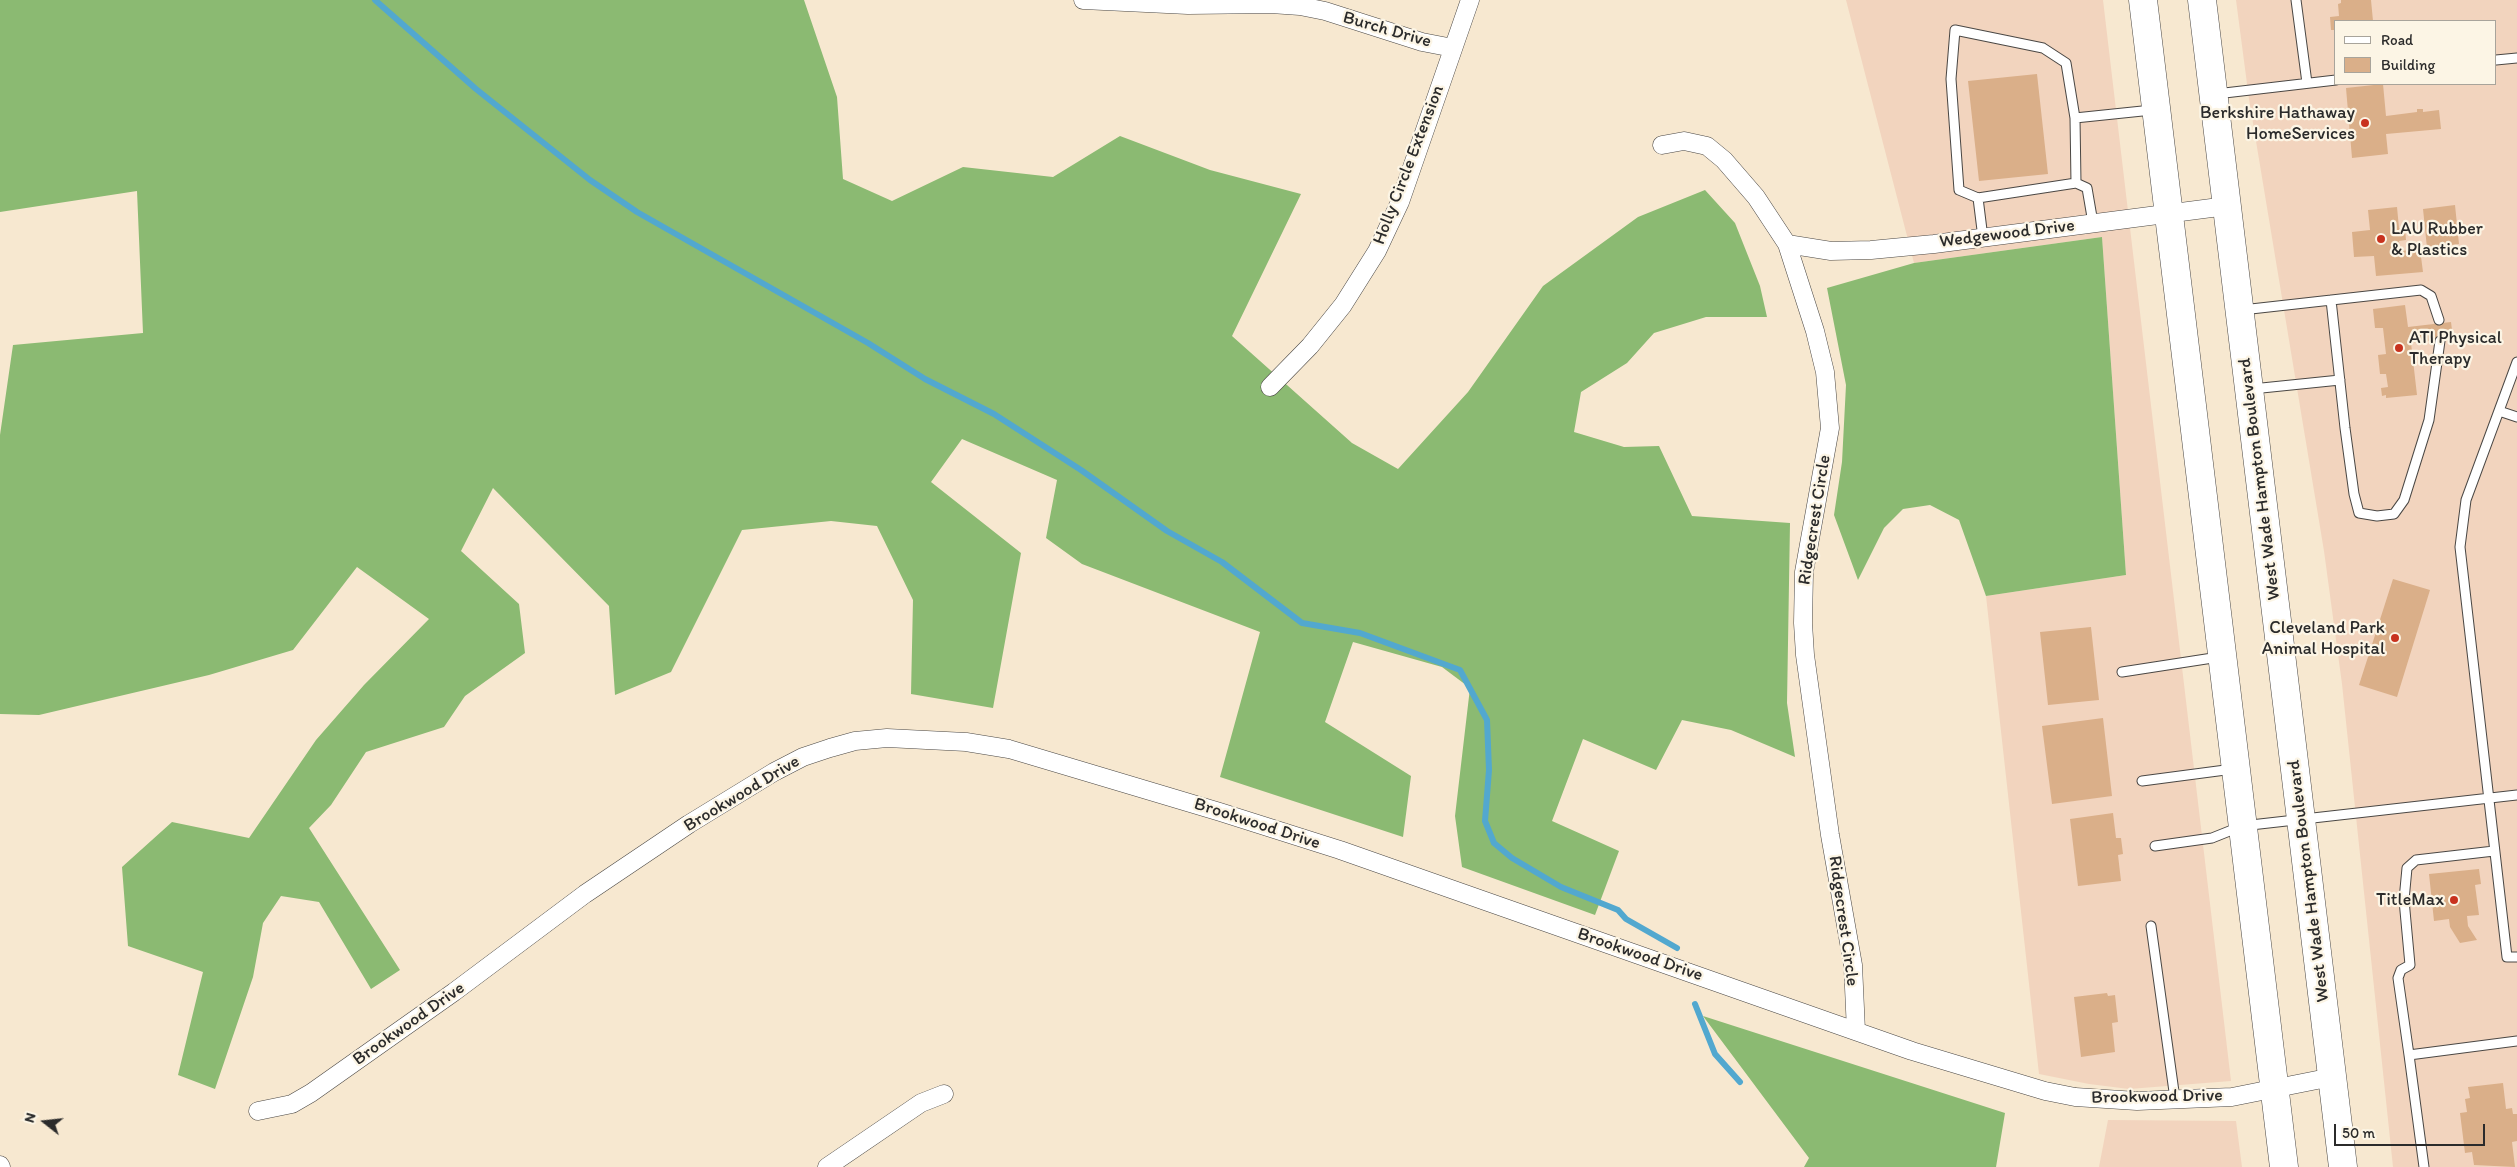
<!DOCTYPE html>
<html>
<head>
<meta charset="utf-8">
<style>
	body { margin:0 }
	#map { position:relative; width:2517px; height:1167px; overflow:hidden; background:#f7e8d0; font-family:Itim,sans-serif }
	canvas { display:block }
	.legend { position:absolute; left:2334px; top:20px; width:162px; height:65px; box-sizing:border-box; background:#fcf5e5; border:1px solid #a8a49b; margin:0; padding:6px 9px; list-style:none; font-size:15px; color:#2b2b2b }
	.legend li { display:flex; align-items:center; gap:10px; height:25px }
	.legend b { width:25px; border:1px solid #a8a49b }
	.north { position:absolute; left:20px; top:1097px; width:50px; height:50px; -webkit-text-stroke:4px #fcf5e5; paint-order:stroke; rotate:286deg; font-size:14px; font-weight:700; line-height:20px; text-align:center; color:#2b2b2b }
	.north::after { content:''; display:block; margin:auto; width:18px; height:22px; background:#2b2b2b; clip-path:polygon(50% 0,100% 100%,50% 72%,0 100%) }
	.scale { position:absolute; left:2334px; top:1124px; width:151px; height:22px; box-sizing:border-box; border:2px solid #2b2b2b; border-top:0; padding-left:6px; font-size:15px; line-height:18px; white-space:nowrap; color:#2b2b2b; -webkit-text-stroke:4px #fcf5e5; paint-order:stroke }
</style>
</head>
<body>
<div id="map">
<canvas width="2517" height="1167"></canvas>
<ul class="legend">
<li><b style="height:6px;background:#fff"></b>Road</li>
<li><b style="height:14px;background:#daaf89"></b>Building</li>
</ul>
<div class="north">N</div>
<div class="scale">50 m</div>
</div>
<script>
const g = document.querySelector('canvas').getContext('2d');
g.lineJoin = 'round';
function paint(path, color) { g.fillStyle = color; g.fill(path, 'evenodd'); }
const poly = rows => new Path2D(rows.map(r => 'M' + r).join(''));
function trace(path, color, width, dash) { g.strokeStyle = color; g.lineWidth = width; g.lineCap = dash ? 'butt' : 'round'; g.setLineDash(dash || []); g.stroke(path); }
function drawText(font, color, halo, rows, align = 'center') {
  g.font = font + ' Itim,sans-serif'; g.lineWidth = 4.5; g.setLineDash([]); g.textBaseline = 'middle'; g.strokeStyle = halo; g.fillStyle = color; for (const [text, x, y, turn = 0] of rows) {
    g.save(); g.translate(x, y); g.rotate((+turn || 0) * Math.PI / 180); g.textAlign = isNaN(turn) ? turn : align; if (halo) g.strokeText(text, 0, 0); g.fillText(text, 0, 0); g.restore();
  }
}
const built = poly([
	[1846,0,2103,0,2231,1081,2129,1089,2089,1084,2039,1074,1986,596,2126,575,2102,237,1914,263],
	[2236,0,2517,0,2517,1167,2393,1167,2342,684,2324,551,2249,99],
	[2336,21,2496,21,2496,84,2336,84],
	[2108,1120,2236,1121,2242,1167,2099,1167]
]);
const forest = poly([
	[0,0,804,0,837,97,843,179,892,201,963,167,1053,177,1120,136,1210,170,1301,194,1232,336,1352,443,1398,469,1468,392,1543,286,1638,217,1705,190,1735,223,1760,286,1767,317,1706,317,1654,333,1627,363,1581,392,1574,432,1624,447,1659,446,1692,516,1790,523,1787,703,1795,757,1731,730,1682,720,1656,770,1583,739,1552,821,1619,851,1595,915,1462,867,1455,816,1470,688,1442,667,1353,642,1325,722,1411,776,1403,837,1220,777,1260,632,1082,564,1046,538,1057,480,962,439,931,482,1021,553,993,708,911,694,913,600,877,526,831,521,742,530,671,672,615,695,609,606,493,488,461,551,519,604,525,653,465,696,444,727,366,752,331,805,309,828,400,970,371,989,319,902,281,896,263,923,253,977,215,1089,178,1075,203,972,128,946,122,867,172,822,249,838,316,740,364,685,429,619,357,567,293,650,209,675,39,715,0,714,0,435,13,345,143,333,137,191,0,212],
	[2102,237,2126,575,1986,596,1959,520,1930,505,1903,509,1884,528,1858,580,1834,515,1842,462,1846,385,1827,288,1914,263],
	[1703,1016,2005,1113,1996,1167,1804,1167,1809,1158]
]);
const stream = poly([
	[375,0,476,89,590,180,637,212,868,343,925,379,994,414,1081,470,1167,531,1222,562,1302,623,1360,633,1460,670,1487,720,1489,770,1485,821,1494,843,1512,858,1561,887,1618,910,1626,919,1677,948],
	[1695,1004,1715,1054,1740,1082]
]);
const building = poly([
	[2341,0,2371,0,2373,21,2336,21,2336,30,2331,30,2330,17,2339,16,2338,4,2341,3],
	[2037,74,2048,174,1979,181,1968,81],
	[2383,84,2386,116,2417,112,2417,109,2423,109,2423,112,2439,110,2441,129,2386,134,2388,154,2352,158,2346,88],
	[2455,205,2459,244,2427,248,2423,209],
	[2397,207,2399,228,2405,228,2406,240,2399,241,2400,251,2420,249,2423,272,2376,276,2374,256,2354,257,2352,232,2370,230,2368,210],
	[2405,305,2408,327,2451,322,2453,338,2411,343,2417,395,2386,398,2386,395,2382,396,2381,388,2388,387,2386,374,2380,374,2378,355,2386,354,2383,328,2375,328,2373,309],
	[2393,579,2430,590,2397,697,2359,685],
	[2091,627,2099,700,2048,705,2040,632],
	[2103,718,2112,796,2052,804,2042,726],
	[2113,813,2116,838,2121,838,2123,854,2118,855,2121,881,2078,886,2070,819],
	[2479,869,2481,884,2475,885,2479,915,2467,916,2468,926,2477,940,2460,943,2450,927,2449,919,2434,921,2429,874],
	[2107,993,2108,996,2115,995,2118,1022,2112,1023,2115,1052,2081,1057,2074,997],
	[2503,1083,2506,1109,2512,1108,2513,1114,2517,1114,2517,1141,2512,1142,2515,1167,2474,1165,2472,1152,2465,1153,2460,1113,2467,1112,2465,1099,2470,1098,2468,1087]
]);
const lane = poly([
	[2296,0,2307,83],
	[2496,60,2517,58],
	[2216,94,2336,80],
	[2076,183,2075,118,2152,110],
	[1978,198,1959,190,1951,79,1955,30,2043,48,2066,63,2075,118],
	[1983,238,1978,198,2076,183,2087,188,2093,223],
	[2331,300,2345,428,2354,494,2359,513,2377,516,2394,514,2404,500,2429,420,2440,341],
	[2242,310,2421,290,2431,296,2439,320],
	[2517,362,2466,500,2460,547,2507,957,2517,957],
	[2252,389,2340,380],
	[2499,411,2517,417],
	[2122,672,2219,657],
	[2142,781,2233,769],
	[2155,846,2212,838,2242,826,2517,795],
	[2151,926,2175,1099],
	[2409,1055,2398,978,2401,970,2410,965,2404,900,2407,868,2416,860,2494,851],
	[2424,1167,2409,1055,2517,1041]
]);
const street = poly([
	[1083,0,1188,5,1271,4,1300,6,1325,11,1422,42,1453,48],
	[1662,145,1684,141,1707,146,1724,160,1756,197,1787,244,1815,331,1825,372,1830,428,1804,572,1803,623,1805,655,1830,835,1853,965,1856,1031],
	[1787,244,1831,251,1871,250,1934,244,2227,206],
	[1270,387,1310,346,1343,305,1377,251,1400,202,1470,0],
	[258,1111,292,1104,311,1093,454,992,585,894,689,824,774,772,803,757,830,748,855,741,887,738,966,742,1009,749,1220,812,1340,850,1912,1051,2045,1091,2075,1097,2137,1101,2232,1097,2332,1077],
	[0,1165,1,1167],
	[827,1167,921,1103,944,1094]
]);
const primary = poly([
	[2143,0,2284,1167],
	[2202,0,2343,1167]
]);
const markers = [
	[2365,123,5,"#c8321e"],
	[2381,239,5,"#c8321e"],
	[2399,348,5,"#c8321e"],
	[2395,638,5,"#c8321e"],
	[2454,900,5,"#c8321e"]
];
const streetNames = [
	["Burch Drive",1387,30,16],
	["Holly Circle Extension",1409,165,-69],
	["Wedgewood Drive",2007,234,-7],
	["West Wade Hampton Boulevard",2260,479,-97],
	["Ridgecrest Circle",1815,520,-81],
	["Brookwood Drive",742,794,-31],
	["Brookwood Drive",1257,824,18],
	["West Wade Hampton Boulevard",2309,881,-97],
	["Ridgecrest Circle",1843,921,82],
	["Brookwood Drive",1640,955,19],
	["Brookwood Drive",409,1024,-35],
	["Brookwood Drive",2157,1097,-1]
];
const poiNames = [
	["Berkshire Hathaway",2355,113],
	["HomeServices",2355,134],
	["LAU Rubber",2391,229,"left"],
	["& Plastics",2391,250,"left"],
	["ATI Physical",2409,338,"left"],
	["Therapy",2409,359,"left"],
	["Cleveland Park",2385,628],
	["Animal Hospital",2385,649],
	["TitleMax",2444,900]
];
paint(built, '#f2d4be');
paint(forest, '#8bba72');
trace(stream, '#52a8cf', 6);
paint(building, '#daaf89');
trace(lane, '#4a4744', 11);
trace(street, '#4a4744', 19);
trace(primary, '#4a4744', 29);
trace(lane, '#fff', 9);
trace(street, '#fff', 18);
trace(primary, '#fff', 28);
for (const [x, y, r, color] of markers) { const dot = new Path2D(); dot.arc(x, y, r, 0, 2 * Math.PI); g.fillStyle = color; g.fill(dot); trace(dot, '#fcf5e5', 2); }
drawText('18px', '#2b2b2b', '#fcf5e5', streetNames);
drawText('18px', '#2b2b2b', '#fcf5e5', poiNames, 'right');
</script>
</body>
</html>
